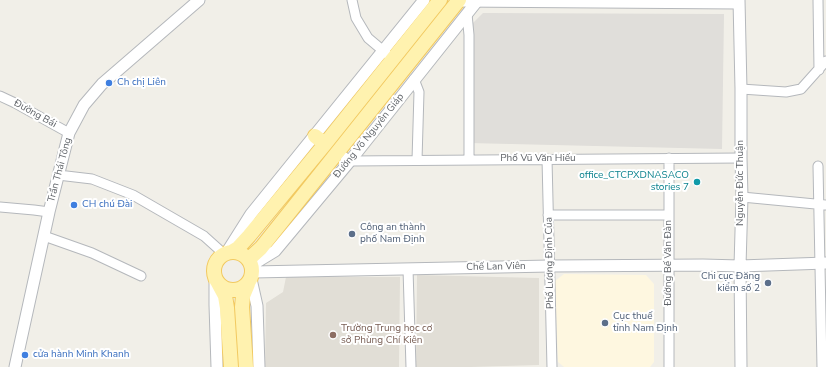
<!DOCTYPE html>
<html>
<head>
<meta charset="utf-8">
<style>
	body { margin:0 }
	canvas { display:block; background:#f1efe8 }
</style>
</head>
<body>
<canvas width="826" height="367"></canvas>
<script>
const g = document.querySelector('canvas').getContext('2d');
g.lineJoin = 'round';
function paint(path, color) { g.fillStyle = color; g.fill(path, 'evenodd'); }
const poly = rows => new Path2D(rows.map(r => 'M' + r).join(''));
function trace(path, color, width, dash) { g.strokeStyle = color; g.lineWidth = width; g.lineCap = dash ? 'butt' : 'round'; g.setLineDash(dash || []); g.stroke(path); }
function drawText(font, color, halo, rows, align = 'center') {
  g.font = font + ' "Nunito Sans",sans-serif'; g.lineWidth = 4; g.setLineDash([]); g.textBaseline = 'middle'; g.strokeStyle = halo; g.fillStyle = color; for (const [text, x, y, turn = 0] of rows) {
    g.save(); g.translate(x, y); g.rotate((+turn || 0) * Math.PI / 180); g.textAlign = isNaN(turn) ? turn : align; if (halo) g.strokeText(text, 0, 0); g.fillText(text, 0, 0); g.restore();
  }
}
const commercial = poly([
	[564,274,646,275,654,284,654,362,650,367,564,367,558,362,555,281]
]);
const industrial = poly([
	[483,13,724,14,722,149,468,143,468,28]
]);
const education = poly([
	[417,275,539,278,539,365,470,367,416,367],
	[286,277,400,277,399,367,265,367,266,303,283,292]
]);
const minor = poly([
	[352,0,356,18,368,38,387,54],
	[818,0,819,70],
	[458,2,739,4],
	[467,14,469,35,469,160],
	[414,79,419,92,417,160],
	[741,89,786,92,801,89,826,61],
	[0,96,15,103,69,133],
	[338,152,350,161,741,158],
	[547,159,552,367],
	[818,166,822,367],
	[58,175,92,179,133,195,204,236,224,254],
	[742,197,826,205],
	[0,207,34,210,49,212],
	[548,215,669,215],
	[44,236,92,253,141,276],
	[408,269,411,367],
	[669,367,669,158]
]);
const tertiary = poly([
	[739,0,741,89,741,158,742,197,740,266,741,367],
	[227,252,251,214,424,0],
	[252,265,275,251,350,161,478,0],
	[253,272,550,266,703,265,740,266,826,263],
	[215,278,215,305,217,367],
	[251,279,257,306,259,367],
	[15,367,49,212,69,133,84,105,102,84,199,0]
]);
const primary = poly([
	[315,136,325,144],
	[233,251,238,248,249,236,325,144,440,0],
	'214 271a19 19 0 1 1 38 0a19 19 0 1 1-38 0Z',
	[249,259,261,248,459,0],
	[218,283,225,296,227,308,231,367],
	[246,367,242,307,243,296,248,284]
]);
const markers = [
	[109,83,4,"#3f7fe0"],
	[697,182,4,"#0f9aa8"],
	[74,205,4,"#3f7fe0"],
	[352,234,4,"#5c6f8a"],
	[768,283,4,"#5c6f8a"],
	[605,323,4,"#5c6f8a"],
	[333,335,4,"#8d6e63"],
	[25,355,4,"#3f7fe0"]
];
const shopNames = [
	["Ch chị Liên",117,83],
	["CH chú Đài",82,205],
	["cửa hành Minh Khanh",33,355]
];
const streetNames = [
	["Đường Bái",35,114,29],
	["Đường Võ Nguyên Giáp",369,136,-51],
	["Phố Vũ Văn Hiếu",538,159],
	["Trần Thái Tông",60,170,-75],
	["Nguyễn Đức Thuận",741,183,-90],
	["Phố Lương Định Của",550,263,-91],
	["Đường Bế Văn Đàn",669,263,-90],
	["Chế Lan Viên",496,267,-1]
];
const cultureNames = [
	["office_CTCPXDNASACO",689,176],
	["stories 7",689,188]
];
const serviceNames = [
	["Công an thành",360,228],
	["phố Nam Định",360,240],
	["Chi cục Đăng",760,277,"right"],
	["kiểm số 2",760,289,"right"],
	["Cục thuế",613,317],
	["tỉnh Nam Định",613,329]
];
const educationNames = [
	["Trường Trung học cơ",341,329],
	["sở Phùng Chí Kiên",341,341]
];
paint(commercial, '#fef7e0');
paint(industrial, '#e0deda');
paint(education, '#e1ded6');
trace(minor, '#b5b8bc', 11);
trace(tertiary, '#b5b8bc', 13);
trace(primary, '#f2c960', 16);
trace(minor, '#fff', 9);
trace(tertiary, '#fff', 11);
trace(primary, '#fff2af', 14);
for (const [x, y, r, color] of markers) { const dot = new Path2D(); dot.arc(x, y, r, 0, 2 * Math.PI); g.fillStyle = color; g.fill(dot); trace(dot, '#fff', 1.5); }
drawText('10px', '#366cbe', '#fff', shopNames, 'left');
drawText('10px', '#5f6368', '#fff', streetNames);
drawText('10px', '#0d838f', '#fff', cultureNames, 'right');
drawText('10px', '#4e5e75', '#fff', serviceNames, 'left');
drawText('10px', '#785e54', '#fff', educationNames, 'left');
</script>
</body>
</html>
